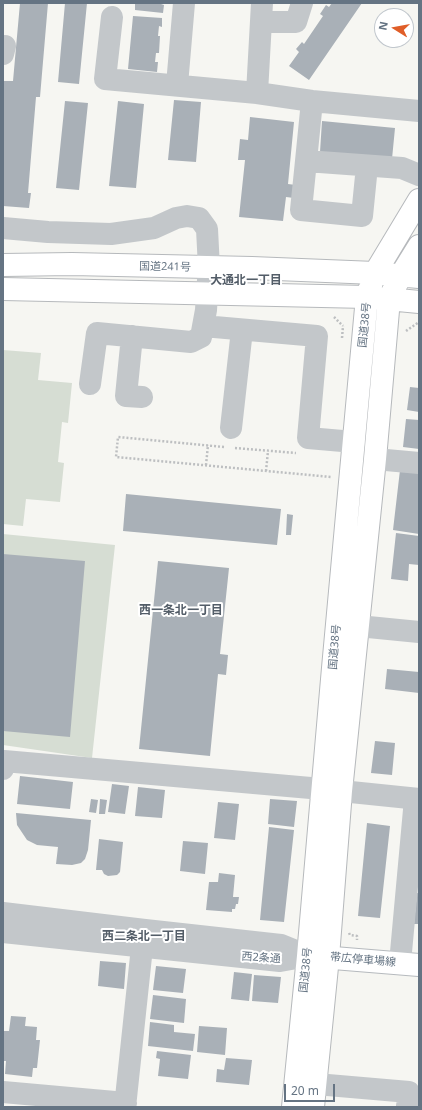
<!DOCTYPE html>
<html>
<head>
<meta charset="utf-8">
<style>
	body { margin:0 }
	#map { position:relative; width:422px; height:1110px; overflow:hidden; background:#f6f6f2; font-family:"Noto Sans",sans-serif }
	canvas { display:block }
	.frame { position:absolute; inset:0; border:4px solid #657483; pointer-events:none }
	.north { position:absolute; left:374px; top:8px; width:40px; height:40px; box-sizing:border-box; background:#fff; border:1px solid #c1c7cd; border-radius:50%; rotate:281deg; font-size:11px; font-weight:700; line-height:16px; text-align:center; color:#657483 }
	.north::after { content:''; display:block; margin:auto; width:14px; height:18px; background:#e05e28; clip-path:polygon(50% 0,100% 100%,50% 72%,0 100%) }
	.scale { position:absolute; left:284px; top:1084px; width:51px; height:18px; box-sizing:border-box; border:2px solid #657483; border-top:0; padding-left:5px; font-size:12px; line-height:14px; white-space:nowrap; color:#657483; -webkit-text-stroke:3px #fff; paint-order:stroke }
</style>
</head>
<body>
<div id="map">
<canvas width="422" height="1110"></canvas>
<div class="frame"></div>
<div class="north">N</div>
<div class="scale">20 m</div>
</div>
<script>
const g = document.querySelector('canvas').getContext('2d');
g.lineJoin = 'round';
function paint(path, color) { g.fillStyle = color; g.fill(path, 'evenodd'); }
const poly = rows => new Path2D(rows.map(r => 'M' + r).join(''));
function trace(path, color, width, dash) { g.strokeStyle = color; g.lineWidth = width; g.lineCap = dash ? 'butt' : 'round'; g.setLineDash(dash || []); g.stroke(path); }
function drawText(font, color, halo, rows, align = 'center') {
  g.font = font + ' "Noto Sans","Noto Sans JP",sans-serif'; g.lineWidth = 4; g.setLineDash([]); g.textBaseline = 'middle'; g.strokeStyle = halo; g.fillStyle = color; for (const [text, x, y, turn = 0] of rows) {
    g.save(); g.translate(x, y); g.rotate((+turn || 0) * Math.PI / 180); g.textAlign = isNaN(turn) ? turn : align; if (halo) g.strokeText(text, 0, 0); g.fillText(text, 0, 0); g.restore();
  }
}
const green = poly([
	[3,350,41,353,38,380,72,383,68,423,62,422,58,462,64,463,60,502,26,499,23,526,3,524],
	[3,534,115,545,92,758,3,745]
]);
const building = poly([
	[20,3,48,3,40,97,36,97,28,193,31,193,29,208,3,206,3,87,4,81,13,81],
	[65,3,87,3,79,84,58,82],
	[135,3,161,3,161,4,164,5,163,13,135,10],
	[332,3,362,3,309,80,289,66,299,52,296,49,302,42,304,44,323,16,320,14,326,5,329,7],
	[133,16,162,18,162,27,159,26,158,36,160,36,159,53,156,53,155,62,158,62,157,72,128,69],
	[174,100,201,102,196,162,168,160],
	[65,101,88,103,79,190,56,188],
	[118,101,144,104,136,188,109,186],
	[250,117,294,122,288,184,296,185,294,198,286,197,283,221,239,217,245,160,238,160,240,139,248,140],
	[322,121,395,128,392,159,320,152],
	[410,387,419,388,419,412,407,410],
	[406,419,419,420,419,449,403,447],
	[400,470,419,472,419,534,393,530],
	[126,494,281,509,277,545,123,531],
	[287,514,293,515,291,535,286,535],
	[396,533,419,536,419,565,409,564,408,581,391,579],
	[3,554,85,561,70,737,3,731],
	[158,561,229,568,220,654,228,655,226,675,218,674,210,756,139,749],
	[387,669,419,672,419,693,385,689],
	[375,741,395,743,392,775,371,773],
	[20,776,73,782,70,809,17,804],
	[112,784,129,786,125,814,108,812],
	[138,787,165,790,162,818,135,816],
	[91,799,98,800,96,813,89,812],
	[100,799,107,800,105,814,99,814],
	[270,799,297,801,294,827,268,824],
	[218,802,239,804,235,840,214,838],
	[16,813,91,820,88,850,85,859,81,863,72,865,56,864,58,847,37,845,27,840,17,825],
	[367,823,390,826,380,918,358,916],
	[269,827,294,830,284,922,260,920],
	[99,839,123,842,120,872,117,875,108,876,104,874,102,870,96,870],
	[183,841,208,843,205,874,180,871],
	[219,873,235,875,233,897,239,897,238,904,236,904,235,909,232,909,232,912,206,910,209,882,218,882],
	[417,893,419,893,419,924,414,924],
	[100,961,126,963,124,989,98,986],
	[156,966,186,969,183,993,153,990],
	[234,972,252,974,249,1001,231,999],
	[254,975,281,977,278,1003,252,1001],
	[153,995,186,999,184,1023,150,1019],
	[11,1016,26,1017,25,1026,37,1027,36,1040,40,1040,37,1068,33,1068,32,1077,5,1074,6,1061,3,1061,3,1031,9,1031],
	[150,1022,174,1025,174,1032,195,1034,193,1051,148,1046],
	[199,1026,227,1028,225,1055,197,1052],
	[157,1051,191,1055,188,1079,158,1076,160,1059,156,1058],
	[226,1058,252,1060,249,1085,216,1082,217,1069,224,1070]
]);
const path = poly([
	[334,317,343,326],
	[406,331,419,322],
	[342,338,343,326],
	[224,447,118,437,116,457,331,477],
	[235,448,296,453],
	[206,465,208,445],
	[266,471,268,451],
	[349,933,350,935,357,936,357,940]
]);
const minor = poly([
	[262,3,257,93,312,101,419,111],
	[112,17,105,79,257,93],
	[261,22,296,22,302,3],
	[3,54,5,46],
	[177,85,184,3],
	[312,101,306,161,402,168,419,175],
	[306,161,301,210,362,216,367,166],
	[3,228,48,232,111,234,154,228,176,218,187,216,199,218,207,229,209,268,207,293,206,310,201,337,191,342,97,333,90,384],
	[203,326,317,336,308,438,354,442],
	[132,336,126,396,142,397],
	[231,428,242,330],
	[375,459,419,463],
	[358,626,419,632],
	[3,769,4,761,322,789],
	[341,791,419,799],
	[3,913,145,930,281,945,308,956],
	[3,932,280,961,308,956],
	[400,963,415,799],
	[316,1084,409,1092,407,1106,416,1107],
	[3,1092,126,1103],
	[125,1107,142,947]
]);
const major = poly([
	[309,956,419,965]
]);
const highway = poly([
	[3,265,72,264,252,268,375,273,419,277],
	[3,289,367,297,419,302],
	[293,1107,308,956,333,668,367,297,375,273,419,200],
	[313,1107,328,957,341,791,375,459,389,299,401,275,419,246]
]);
const streetNames = [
	["国道241号",165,267,1],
	["国道38号",365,325,-84],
	["国道38号",335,647,-85],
	["西2条通",261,958,4],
	["帯広停車場線",363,960,5],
	["国道38号",306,970,-84]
];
const neighbourhoodNames = [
	["大通北一丁目",246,281],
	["西一条北一丁目",181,611],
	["西二条北一丁目",144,937]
];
paint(green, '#d6ddd3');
paint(building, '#a9b0b7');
trace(major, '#b6babe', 24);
trace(highway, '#b6b9bc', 24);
trace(path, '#bdbfc1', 2.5, [2, 2]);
trace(minor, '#c3c7ca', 22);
trace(major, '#fff', 22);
trace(highway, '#fff', 22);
drawText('11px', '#657483', '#fff', streetNames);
drawText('bold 12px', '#535d68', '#fff', neighbourhoodNames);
</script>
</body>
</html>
